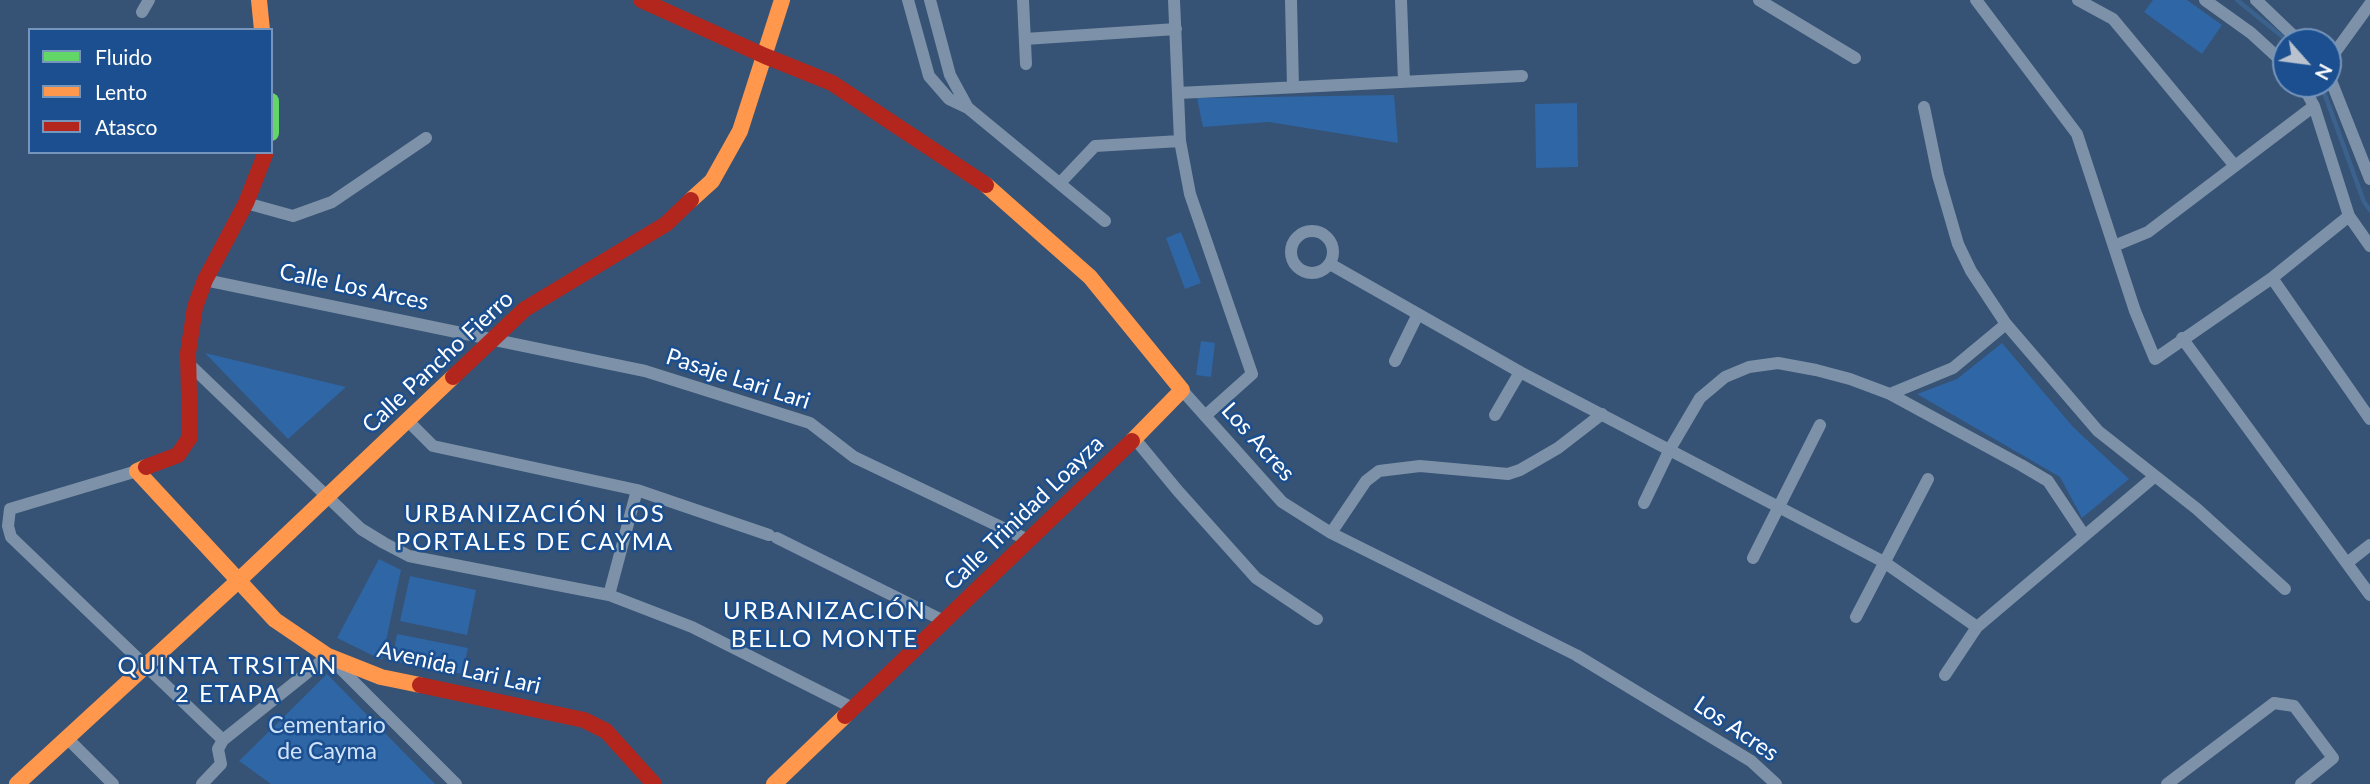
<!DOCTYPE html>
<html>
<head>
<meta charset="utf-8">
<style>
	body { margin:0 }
	#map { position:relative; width:2370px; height:784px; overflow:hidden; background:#365274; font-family:Lato,sans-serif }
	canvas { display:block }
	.legend { position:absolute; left:28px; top:28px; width:245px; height:126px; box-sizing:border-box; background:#1b4f8f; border:2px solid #7695bc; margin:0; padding:9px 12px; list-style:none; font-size:21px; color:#fff }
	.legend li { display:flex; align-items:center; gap:14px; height:35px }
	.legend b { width:35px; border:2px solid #7695bc }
	.north { position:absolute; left:2272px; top:28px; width:70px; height:70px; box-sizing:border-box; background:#1b4f8f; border:2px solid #7695bc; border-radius:50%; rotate:118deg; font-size:19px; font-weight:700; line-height:28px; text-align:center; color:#fff }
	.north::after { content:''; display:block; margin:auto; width:24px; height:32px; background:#b9c2ce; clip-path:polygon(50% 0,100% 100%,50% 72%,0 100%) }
</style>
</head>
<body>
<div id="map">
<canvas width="2370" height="784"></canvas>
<ul class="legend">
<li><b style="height:9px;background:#63d668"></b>Fluido</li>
<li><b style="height:9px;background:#ff974d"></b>Lento</li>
<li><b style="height:9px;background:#b3261e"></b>Atasco</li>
</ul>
<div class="north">N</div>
</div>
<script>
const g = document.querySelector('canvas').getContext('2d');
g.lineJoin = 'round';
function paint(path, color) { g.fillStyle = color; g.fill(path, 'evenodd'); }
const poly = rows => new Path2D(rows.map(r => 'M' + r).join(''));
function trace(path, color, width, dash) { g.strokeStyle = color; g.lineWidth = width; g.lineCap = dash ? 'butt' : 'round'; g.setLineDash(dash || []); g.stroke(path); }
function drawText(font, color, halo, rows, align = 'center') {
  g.font = font + ' Lato,sans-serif'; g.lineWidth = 5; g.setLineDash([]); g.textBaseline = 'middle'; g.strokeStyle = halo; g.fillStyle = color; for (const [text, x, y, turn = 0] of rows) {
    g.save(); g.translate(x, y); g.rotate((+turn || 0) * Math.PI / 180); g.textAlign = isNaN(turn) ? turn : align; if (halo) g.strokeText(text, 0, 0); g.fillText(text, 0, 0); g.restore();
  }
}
const green = poly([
	[2153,0,2187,0,2222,25,2202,54,2144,12],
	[1394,95,1398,143,1269,122,1203,127,1197,98],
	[1577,103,1578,167,1536,168,1535,104],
	[1181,232,1201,283,1185,289,1166,238],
	[1201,341,1215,343,1211,377,1196,375],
	[2002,343,2073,427,2129,479,2082,518,2060,477,1917,394,1957,379],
	[205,353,346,387,288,439],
	[379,559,401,570,382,660,337,638],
	[410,576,476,590,467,635,400,621],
	[397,634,468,648,462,674,392,661],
	[327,674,435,784,271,784,239,761]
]);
const stream = poly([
	[2237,0,2289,42],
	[2321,84,2364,202,2370,210]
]);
const street = poly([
	[908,0,929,76,949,99,968,108,1105,221],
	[930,0,950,75,968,108],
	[1023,0,1026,64],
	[1174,0,1180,141,1190,194,1252,374,1205,416],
	[1291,0,1293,87],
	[1401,0,1404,82],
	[1759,0,1855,58],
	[1976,0,2077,134,2135,311,2155,359,2272,278,2349,216],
	[2078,0,2113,19,2235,166],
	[2205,0,2251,33,2286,65],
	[2256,0,2300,42],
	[142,12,149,0],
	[1025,39,1176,29],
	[2328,62,2370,4],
	[2328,73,2370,179],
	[2302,84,2314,106,2349,216,2370,246],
	[1178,93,1522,76],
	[1924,107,1938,175,1958,244,1971,271,2006,324,2098,431,2197,509,2285,589],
	[1060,183,1095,146,1180,141],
	[246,203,293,216,332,202,426,138],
	'1291 252a21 21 0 1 1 42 0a21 21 0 1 1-42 0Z',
	[2114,246,2148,232,2314,106],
	[1330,264,1520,372,1884,562,1977,627,2154,477],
	[2272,278,2370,419],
	[205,280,645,371,810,423,854,457,1028,540],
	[2182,338,2370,595],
	[1395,361,1418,314],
	[188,363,361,529,384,543,409,556,424,559,609,595,692,627,853,708],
	[1182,390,1282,502,1331,533,1576,655,1751,761,1776,784],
	[1890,394,1953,368,2006,324],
	[1495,415,1520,372],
	[407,420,433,446,637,490,769,535],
	[1135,439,1178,491,1256,578,1317,619],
	[1644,503,1670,449,1700,398,1725,377,1749,367,1778,363,1816,370,1850,379,1890,394,2021,465,2048,481,2084,535],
	[10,509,8,526,11,537,223,740],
	[10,509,137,471],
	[1331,533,1366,481,1379,471,1420,466,1508,474,1520,470,1558,448,1602,414],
	[777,538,944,621],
	[1753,558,1820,425],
	[2347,563,2370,545],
	[609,595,637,490],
	[1856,617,1928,479],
	[1945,675,1977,627],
	[67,738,113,784],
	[202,784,221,764,218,749,223,740,328,656,456,784],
	[2167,784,2274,703,2294,706,2333,758,2301,784]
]);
const fast = poly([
	[271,101,271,133]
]);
const slow = poly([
	[259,0,262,30],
	[986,185,1090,277,1182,390,1132,441],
	[691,200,712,181,740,131,782,0],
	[146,467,137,471,275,620,328,656,381,677,420,685],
	[17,784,238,581,453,377],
	[774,784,845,716]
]);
const jam = poly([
	[641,0,765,56,832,83,986,185],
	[453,377,525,309,666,224,691,200],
	[146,467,178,455,190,437,188,353,195,307,205,280,246,203,266,152],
	[420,685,584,720,606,731,654,784],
	[845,716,1132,441]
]);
const streetNames = [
	["Calle Los Arces",354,287,12],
	["Calle Pancho Fierro",438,362,-43],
	["Pasaje Lari Lari",738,379,18],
	["Los Acres",1258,442,48],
	["Calle Trinidad Loayza",1024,513,-44],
	["Avenida Lari Lari",459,668,13],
	["Los Acres",1736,729,34]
];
const parkNames = [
	["Cementario",327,726],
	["de Cayma",327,752]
];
const neighbourhoodNames = [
	["URBANIZACIÓN LOS",535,514],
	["PORTALES DE CAYMA",535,542],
	["URBANIZACIÓN",825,611],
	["BELLO MONTE",825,639],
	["QUINTA TRSITAN",228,666],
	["2 ETAPA",228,694]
];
paint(green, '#2f66a5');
trace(stream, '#3b618d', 4.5);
trace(street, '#7d92a8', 12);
trace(fast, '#63d668', 16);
trace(slow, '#ff974d', 16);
trace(jam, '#b3261e', 16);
drawText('23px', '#fff', '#1b4f8f', streetNames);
drawText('23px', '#cfe3fa', '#1b4f8f', parkNames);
g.letterSpacing = '2px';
drawText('24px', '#fff', '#1b4f8f', neighbourhoodNames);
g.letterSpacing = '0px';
</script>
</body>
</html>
